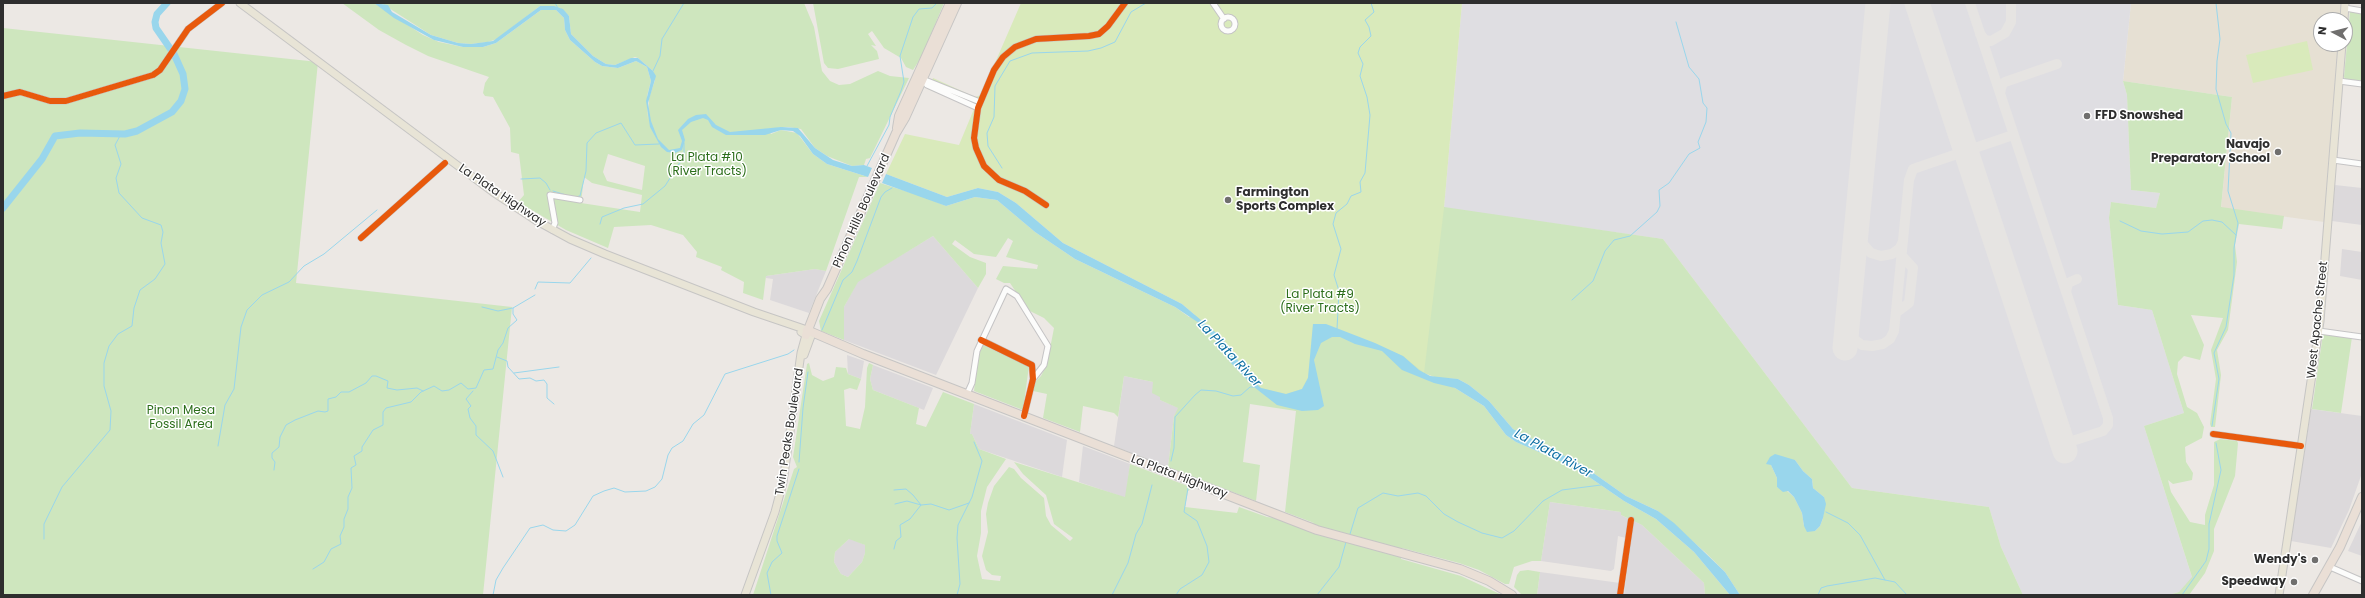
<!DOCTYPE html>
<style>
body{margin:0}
#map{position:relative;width:2365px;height:598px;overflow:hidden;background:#ece8e4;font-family:Poppins,sans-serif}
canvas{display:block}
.frame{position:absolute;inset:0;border:4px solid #2e2e2e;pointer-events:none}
.north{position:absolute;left:2313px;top:12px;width:40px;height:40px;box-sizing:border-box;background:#fff;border:1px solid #ababab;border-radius:50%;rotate:277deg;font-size:11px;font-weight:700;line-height:16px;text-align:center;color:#2e2e2e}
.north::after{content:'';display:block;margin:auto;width:14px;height:18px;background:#706f6e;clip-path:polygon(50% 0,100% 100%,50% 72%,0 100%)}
</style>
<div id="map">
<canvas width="2365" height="598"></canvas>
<div class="frame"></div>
<div class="north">N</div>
</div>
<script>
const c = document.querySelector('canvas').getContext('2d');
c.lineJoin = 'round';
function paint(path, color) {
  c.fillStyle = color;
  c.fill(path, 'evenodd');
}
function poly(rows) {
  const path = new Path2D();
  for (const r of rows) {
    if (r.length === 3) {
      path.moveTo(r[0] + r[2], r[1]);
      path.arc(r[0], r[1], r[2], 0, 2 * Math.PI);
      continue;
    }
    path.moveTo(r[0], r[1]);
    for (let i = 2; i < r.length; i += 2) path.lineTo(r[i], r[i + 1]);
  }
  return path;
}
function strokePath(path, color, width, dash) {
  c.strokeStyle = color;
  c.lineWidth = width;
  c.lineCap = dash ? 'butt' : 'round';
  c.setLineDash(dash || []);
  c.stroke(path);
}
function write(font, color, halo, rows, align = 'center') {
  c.font = font + ' Poppins,sans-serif';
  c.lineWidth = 3;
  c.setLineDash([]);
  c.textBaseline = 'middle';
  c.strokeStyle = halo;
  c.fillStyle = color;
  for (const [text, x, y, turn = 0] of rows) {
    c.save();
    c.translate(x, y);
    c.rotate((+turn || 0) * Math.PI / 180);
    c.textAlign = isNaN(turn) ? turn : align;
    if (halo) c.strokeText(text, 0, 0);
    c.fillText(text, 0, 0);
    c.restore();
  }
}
const industrial = poly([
 [2335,185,2362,188,2362,225,2332,221],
 [933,236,978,288,936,375,844,340,844,307,858,281],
 [2342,249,2362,252,2362,280,2340,276],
 [815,269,826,271,809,313,770,300,773,279,766,278,766,276],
 [847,355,864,361,861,379,848,374],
 [873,365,933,388,924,410,873,390,870,379],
 [1124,376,1153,382,1161,397,1160,400,1179,408,1174,416,1168,467,1114,446],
 [974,404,1067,440,1062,477,979,449,972,434,970,434],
 [2311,409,2362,416,2362,473,2349,510,2331,548,2291,541],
 [1083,446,1130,464,1126,498,1079,482],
 [1550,502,1621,512,1621,515,1629,519,1626,538,1618,536,1614,569,1611,571,1541,561],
 [1634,521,1642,525,1704,583,1705,595,1624,595],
 [2362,521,2362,556,2348,551],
 [850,538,865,545,865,553,862,562,848,577,841,574,834,562,835,552],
 [1540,572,1620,583,1618,595,1537,595]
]);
const education = poly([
 [2131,3,2341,3,2340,20,2321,20,2321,44,2338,44,2324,222,2221,208,2232,97,2123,81]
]);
const airport = poly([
 [1462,3,2131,3,2123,81,2127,95,2131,190,2160,193,2156,208,2111,202,2109,218,2118,305,2152,310,2184,413,2144,426,2195,587,2169,595,2023,595,2001,547,1989,507,1852,488,1663,239,1444,208]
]);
const green = poly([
 [342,3,374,3,423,35,439,42,463,47,483,47,496,43,541,10,556,10,564,18,565,30,570,40,595,62,602,66,618,68,636,61,647,67,651,81,647,96,648,120,649,98,655,80,653,71,638,58,635,57,615,65,606,64,593,56,571,34,569,16,560,8,540,6,497,39,488,42,471,44,458,43,431,35,381,3,804,3,814,27,822,71,830,81,839,85,850,84,878,71,890,76,909,78,870,158,866,159,864,165,852,166,827,156,815,148,801,129,788,127,767,129,771,134,781,130,797,133,813,154,827,164,868,177,859,177,826,271,815,269,766,276,763,300,743,293,744,282,721,270,722,267,696,257,697,252,683,235,651,225,614,227,608,248,566,230,518,202,524,195,519,154,511,152,510,128,493,97,485,96,483,93,485,83,489,77,428,56,406,45,379,30],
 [608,154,645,166,642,190,607,181,603,172],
 [584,177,592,183,642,195,640,212,581,203],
 [813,3,944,3,922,56,913,70,906,67,901,58,884,48,872,31,868,34,876,46,871,45,877,51,879,59,838,69,828,68,824,63],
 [2350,11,2362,13,2362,81,2345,79,2344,77],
 [3,28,318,62,296,283,512,307,483,595,3,595],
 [2123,81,2232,97,2221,207,2284,216,2282,229,2239,224,2235,245,2237,262,2228,330,2217,350,2221,375,2215,427,2211,427,2210,424,2216,379,2211,350,2223,318,2191,315,2204,345,2200,360,2184,356,2178,362,2177,374,2187,407,2197,413,2204,427,2202,438,2185,447,2186,462,2193,473,2192,480,2173,484,2168,480,2171,492,2190,522,2205,525,2205,515,2214,485,2214,442,2220,439,2237,441,2238,443,2235,476,2214,529,2214,551,2205,573,2189,595,2169,595,2179,592,2192,577,2144,426,2184,413,2152,310,2118,305,2109,218,2111,202,2156,208,2160,193,2131,190,2127,95],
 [880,183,924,197,946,206,975,197,997,200,1035,232,1075,259,1175,307,1189,317,1444,207,1663,239,1852,488,1989,507,2001,547,2023,595,1740,595,1725,572,1706,553,1658,511,1626,496,1582,465,1513,429,1489,401,1469,385,1458,379,1437,378,1424,373,1455,388,1484,406,1506,435,1516,442,1576,468,1624,501,1656,519,1694,552,1730,595,1705,595,1704,583,1642,525,1621,515,1621,512,1550,502,1541,561,1532,561,1514,567,1509,584,1505,584,1479,570,1459,563,1402,548,1401,559,1461,576,1502,595,753,595,794,469,797,467,793,457,807,364,809,363,812,375,823,381,834,377,836,367,846,368,848,374,861,379,857,390,850,388,844,390,846,426,860,429,865,407,867,368,869,363,873,365,870,379,873,390,919,408,916,424,926,427,943,392,974,404,970,434,972,434,979,449,1006,459,987,487,981,511,981,533,977,556,982,579,1000,581,1001,576,992,575,986,570,982,556,988,532,986,514,988,503,994,486,1009,467,1014,469,1021,478,1044,498,1046,516,1051,525,1070,541,1073,538,1054,524,1046,495,1023,474,1014,462,1125,497,1130,464,1193,488,1188,491,1185,507,1237,513,1239,507,1267,517,1314,523,1285,512,1296,411,1250,404,1243,462,1260,465,1256,501,1168,467,1174,416,1178,408,1160,400,1160,397,1152,393,1153,382,1124,376,1118,417,1114,413,1083,406,1080,432,1043,418,1047,394,1033,391,1034,383,1041,376,1047,364,1054,328,1044,318,1028,310,1010,283,1004,283,996,279,1003,266,1037,269,1038,265,1006,257,1013,241,1008,238,996,257,974,254,955,240,952,244,970,257,986,263,986,274,978,288,933,236,858,282,844,307,844,340,821,331,819,321],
 [1795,460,1803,471,1812,479,1813,488,1824,497,1823,518,1820,526,1815,531,1804,526,1802,513,1794,497,1787,491,1777,487,1777,478,1771,465],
 [849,539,865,545,865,553,862,562,848,577,841,574,834,562,835,552],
 [2325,333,2352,337,2341,413,2312,409,2323,334],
 [983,345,1029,366,1023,410,974,391,978,356],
 [1528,570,1540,572,1537,595,1522,595,1514,587,1517,575,1520,571]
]);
const pitch = poly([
 [1021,3,1462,3,1444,208,1424,373,1403,356,1335,328,1313,324,1308,377,1302,389,1286,394,1261,388,1252,380,1222,338,1182,304,1063,243,1016,203,998,192,978,188,947,197,886,174,905,134,959,145,974,109,928,89,933,78,975,97,981,95],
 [2307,41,2313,70,2253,83,2246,55]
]);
const water = poly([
 [374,3,388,5,392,12,431,35,458,43,471,44,493,41,540,6,554,6,563,9,569,16,571,34,593,56,606,64,615,65,631,58,638,58,653,71,656,76,648,103,651,121,658,139,669,150,680,148,682,141,678,130,688,119,696,115,706,114,716,125,730,132,781,127,798,128,815,148,833,160,852,166,864,165,872,168,868,177,827,164,813,154,800,136,793,131,781,130,765,135,726,135,712,127,708,120,703,118,691,122,682,130,685,140,682,150,675,153,667,152,661,147,650,127,646,101,651,81,647,67,636,61,618,68,602,66,595,62,570,40,565,30,564,18,556,10,541,10,496,43,483,47,463,47,434,40,394,18],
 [886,174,947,197,978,188,998,192,1016,203,1063,243,1182,304,1222,338,1252,380,1261,388,1286,394,1302,389,1308,378,1313,324,1326,324,1375,343,1403,356,1419,370,1430,376,1458,379,1469,385,1489,401,1513,429,1582,465,1626,496,1658,511,1674,523,1725,572,1740,595,1730,595,1694,552,1656,519,1624,501,1576,468,1516,442,1506,435,1484,406,1455,388,1434,383,1402,370,1382,351,1355,344,1340,337,1332,337,1321,343,1314,360,1324,406,1318,410,1302,411,1277,405,1254,387,1230,362,1219,343,1199,323,1175,307,1075,259,1035,232,997,200,975,197,946,206,882,183],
 [1775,454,1795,460,1803,471,1812,479,1813,488,1824,497,1826,504,1823,518,1820,526,1815,531,1807,532,1804,526,1802,513,1794,497,1788,491,1783,492,1777,487,1777,478,1771,465,1766,464,1770,457]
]);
const stream = poly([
 [555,3,558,8],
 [653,71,660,56,662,39,684,3],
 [867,166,889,125,890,117,901,91,904,82,900,56,913,17,919,9,932,8,937,3],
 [1002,168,988,146,987,133,994,117,995,86,1010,61,1032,53,1088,51,1101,48,1115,42,1131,12,1146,3],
 [521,179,540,178,546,183,550,190],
 [553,191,566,195],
 [575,197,580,196,586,171,587,143,596,133,621,123,635,145,659,144],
 [2120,221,2141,231,2162,234,2188,232,2203,221,2212,220,2222,222,2236,235],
 [600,224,602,217,624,208,643,204,665,186,684,156,684,143],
 [535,289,538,282,570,283,591,258],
 [1572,300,1593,281,1605,251,1614,240,1630,236,1657,212,1660,206,1659,190,1669,183,1689,154,1700,148,1698,142,1706,122,1707,108,1703,103,1699,79,1689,67,1676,22],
 [482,307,498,311,513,308],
 [1337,329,1339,291,1334,275,1341,249,1333,224,1336,213,1347,204,1351,196,1361,192,1360,182,1365,173,1370,115,1367,97,1360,76,1363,64,1358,53,1360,47,1371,36,1369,27,1365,20,1374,12,1371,3],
 [822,330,843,280,852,272,857,261,881,197,885,192,892,188],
 [497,357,507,361,508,367,519,379,530,378,536,381,544,380,547,384,547,398,554,404],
 [514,373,559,367],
 [473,391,466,399,471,406,468,409,470,418,476,426,476,435,493,451,503,477],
 [2212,426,2219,379,2214,353,2226,327,2234,275,2234,248,2238,223,2228,191,2231,133,2226,124,2216,89,2217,61,2220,39,2216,3],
 [218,446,225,405,234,389,241,327,247,310,262,295,289,282,304,266,324,254,377,210],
 [1171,461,1174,448,1175,417,1195,395,1201,390,1216,391,1233,396,1241,395,1250,387,1254,387],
 [799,462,803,408,808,372],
 [274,470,275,462,272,458,272,453,279,447,280,437,286,425,295,420,318,411,325,412,328,411,328,399,336,397,341,392,349,392,366,383,372,376,376,376,388,381,387,388,397,390,417,388,423,391],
 [894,490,906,489,913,495,921,505,931,504,949,510,969,503],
 [1826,512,1848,523,1860,535,1885,580],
 [1350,534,1358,508,1383,493,1398,496,1418,493,1426,496,1444,514,1458,522,1482,533,1502,538,1514,531,1543,501,1562,490,1601,485],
 [44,539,44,524,62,487,110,430,111,411,104,386,104,363,109,346,118,334,132,326,134,308,140,290,155,279,165,264,161,243,163,232,161,225,142,218,119,193,116,178,121,164,115,145,121,134],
 [894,549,896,541,901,537,900,525,910,519,921,505,907,501,895,504],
 [313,569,324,562,331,549,341,544,340,536,344,527,344,519,348,509,348,497,352,488,351,468,356,465,354,456,362,451,362,447,373,430,383,425,383,412,386,408,411,402,421,392,434,386,442,391,449,390,461,383,468,389,476,388,484,370,493,369,498,350,503,343,508,328,517,320,513,314,513,308,535,295],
 [493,595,496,580,503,568,530,528,543,525,553,530,566,531,575,525,593,496,604,491,614,488,625,492,646,491,655,487,662,479,668,455,672,448,683,441,693,424,704,415,725,374,788,354,794,350],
 [771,595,767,573,772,562,782,553,777,541,777,536,799,469],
 [957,595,960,584,957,538,958,525,972,497,982,461,974,442],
 [1112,595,1128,563,1136,534,1142,524,1152,485],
 [1176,595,1180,589,1202,575,1209,562,1207,546,1197,521,1184,512,1188,488],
 [1317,595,1339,567,1346,542],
 [1818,595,1821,588,1827,586,1875,578,1895,582,1907,595],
 [2182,595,2206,561,2209,549,2209,524,2221,470,2216,443]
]);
const river = poly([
 [3,208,42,159,55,136,80,133,125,134,137,131,172,112,181,101,185,89,183,74,174,54,156,28,155,22,157,14,167,3]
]);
const taxiway = poly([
 [1970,3,2108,418,2108,425,2103,431,2063,444],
 [1980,34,1985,40,1991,41,2005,33,2011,22,2011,3],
 [2000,93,2002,85,2005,82,2057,64],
 [1857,219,1860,241,1871,253,1881,256,1892,254,1900,248,1903,241],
 [2066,292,2068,283,2077,279],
 [1897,312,1909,303,1913,268,1902,256],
 [1848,322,1851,337,1862,345,1872,346,1883,344,1890,339,1894,331,1909,180,1913,169,2013,135]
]);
const runway = poly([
 [1917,3,2065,451],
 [1845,348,1878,3]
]);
const minor = poly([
 [1213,3,1224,19],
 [2345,8,2362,11],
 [1228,24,7],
 [920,78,980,102],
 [923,79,927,85,978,108],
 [2339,81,2362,84],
 [3,96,20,92,50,101,66,101,153,75,160,70,188,29,222,3],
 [2333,160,2362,164],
 [1046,205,1025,191,999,180,984,166,976,148,974,138,978,108,994,70,1003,57,1015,47,1036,39,1089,36,1099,34,1108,26,1125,3],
 [552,230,555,223,550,195,580,200],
 [361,238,445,163],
 [2319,331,2362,337],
 [981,340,1032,365,1033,379,1024,416],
 [967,394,972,383,977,351,1006,289,1017,296,1048,346,1044,365,1033,379],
 [2213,434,2301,446],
 [2330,567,2362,581],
 [1620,595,1631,520]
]);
const major = poly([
 [240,3,493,192,537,221,570,239,605,254,754,312,807,330],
 [2344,20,2345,3],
 [804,355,811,336],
 [745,595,775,512,783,482,801,353,806,335,801,332],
 [2279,595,2320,321,2342,44]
]);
const highway = poly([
 [897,128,899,116,950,3],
 [807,330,863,354,1317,530,1460,569,1489,581,1512,595],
 [806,335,820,299,827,289,896,133,905,118,957,3],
 [2313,595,2340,547,2362,497]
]);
const cycleway = poly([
 [3,96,20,92,50,101,66,101,153,75,160,70,188,29,222,3],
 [1046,205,1025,191,999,180,984,166,976,148,974,138,978,108,994,70,1003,57,1015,47,1036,39,1089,36,1099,34,1108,26,1125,3],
 [361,238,445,163],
 [981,340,1032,365,1033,379,1024,416],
 [2213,434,2301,446],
 [1620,595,1631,520]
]);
const markers = [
 [2087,116,4,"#706f6e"],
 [2278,152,4,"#706f6e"],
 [1228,200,4,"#706f6e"],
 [2315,560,4,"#706f6e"],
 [2294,582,4,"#706f6e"]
];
const poiNames = [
 ["FFD Snowshed",2095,116,"left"],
 ["Navajo",2270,145],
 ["Preparatory School",2270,159],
 ["Farmington",1236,193,"left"],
 ["Sports Complex",1236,207,"left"],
 ["Wendy's",2307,560],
 ["Speedway",2286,582]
];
const parkNames = [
 ["La Plata #10",707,158],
 ["(River Tracts)",707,172],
 ["La Plata #9",1320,295],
 ["(River Tracts)",1320,309],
 ["Pinon Mesa",181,411],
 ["Fossil Area",181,425]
];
const streetNames = [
 ["La Plata Highway",502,196,34],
 ["Pinon Hills Boulevard",862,211,-66],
 ["West Apache Street",2318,320,-84],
 ["Twin Peaks Boulevard",790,432,-81],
 ["La Plata Highway",1179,477,21]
];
const waterNames = [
 ["La Plata River",1229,354,47],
 ["La Plata River",1553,454,29]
];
paint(industrial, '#dcd9db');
paint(education, '#e6e0d3');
paint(airport, '#dfdee2');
paint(green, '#cee6be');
paint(pitch, '#d9eabb');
paint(water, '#99d6ec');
strokePath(stream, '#99d6ec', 1);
strokePath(river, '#99d6ec', 7);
strokePath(taxiway, '#e6e4e2', 10);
strokePath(runway, '#e6e4e2', 25);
strokePath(minor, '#c5c4c5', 7);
strokePath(major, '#c6c5c4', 9);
strokePath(highway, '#c6c5c4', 10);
strokePath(minor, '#fcfcfb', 5);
strokePath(major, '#e8e4d6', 7);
strokePath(highway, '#eadfd6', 8);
strokePath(cycleway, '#e8590c', 6);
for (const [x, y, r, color] of markers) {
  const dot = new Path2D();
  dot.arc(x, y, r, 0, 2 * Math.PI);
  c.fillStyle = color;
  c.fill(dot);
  strokePath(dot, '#fff', 1.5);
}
write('bold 12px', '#2e2e2e', '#fff', poiNames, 'right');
write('12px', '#2c6e1b', '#fff', parkNames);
write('12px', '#2e2e2e', '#fff', streetNames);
write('italic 13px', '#0d6fa3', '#fff', waterNames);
</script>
